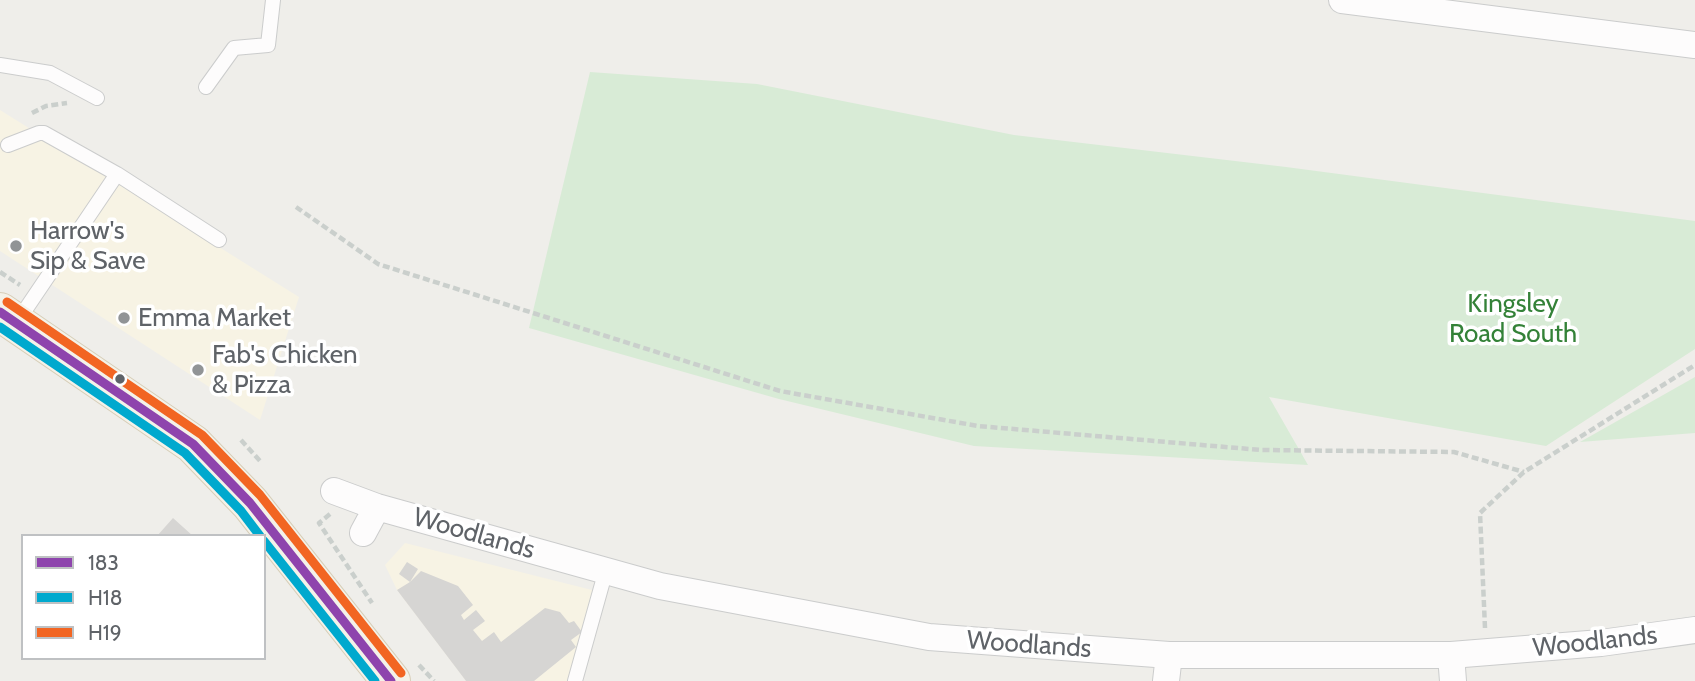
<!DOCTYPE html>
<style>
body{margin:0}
#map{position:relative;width:1695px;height:681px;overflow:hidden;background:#efeeea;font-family:Cabin,sans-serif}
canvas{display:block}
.legend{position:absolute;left:21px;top:534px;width:245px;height:126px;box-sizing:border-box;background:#fff;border:2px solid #bfc1c3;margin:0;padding:9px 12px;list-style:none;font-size:21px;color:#5f6368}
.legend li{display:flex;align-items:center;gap:14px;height:35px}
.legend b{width:35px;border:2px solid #bfc1c3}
</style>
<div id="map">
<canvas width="1695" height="681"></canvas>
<ul class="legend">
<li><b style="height:9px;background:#8e44ad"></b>183</li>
<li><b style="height:9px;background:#00a9ce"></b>H18</li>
<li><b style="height:9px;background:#f26522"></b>H19</li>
</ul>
</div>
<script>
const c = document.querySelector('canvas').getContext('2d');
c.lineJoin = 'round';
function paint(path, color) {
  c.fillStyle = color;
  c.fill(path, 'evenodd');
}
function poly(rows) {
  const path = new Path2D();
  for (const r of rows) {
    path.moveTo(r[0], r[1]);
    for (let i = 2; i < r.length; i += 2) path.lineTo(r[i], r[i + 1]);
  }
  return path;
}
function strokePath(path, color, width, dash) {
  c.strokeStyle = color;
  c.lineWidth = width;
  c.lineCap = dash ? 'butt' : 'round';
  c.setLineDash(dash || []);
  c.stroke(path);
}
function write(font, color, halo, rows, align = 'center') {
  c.font = font + ' Cabin,sans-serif';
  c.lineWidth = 7;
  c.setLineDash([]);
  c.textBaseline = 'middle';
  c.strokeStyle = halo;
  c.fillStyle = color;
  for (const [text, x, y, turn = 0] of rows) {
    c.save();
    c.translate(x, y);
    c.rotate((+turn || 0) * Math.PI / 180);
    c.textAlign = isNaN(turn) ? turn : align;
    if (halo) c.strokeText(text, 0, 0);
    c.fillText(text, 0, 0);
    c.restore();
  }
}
const commercial = poly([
 [0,110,299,297,260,420,0,251],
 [405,543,596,591,578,681,466,681,397,590,385,565]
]);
const green = poly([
 [590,72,757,84,1014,135,1286,167,1695,221,1695,349,1546,446,1269,397,1308,465,974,446,779,399,529,328],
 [1695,377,1695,433,1580,442]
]);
const building = poly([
 [173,518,193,536,157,536],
 [407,562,418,569,410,582,421,571,458,586,473,605,461,615,464,620,476,610,485,621,473,630,482,641,494,632,501,642,545,608,560,612,569,623,574,621,582,632,571,640,576,647,534,681,466,681,397,590,410,582,399,574]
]);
const path = poly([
 [32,113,46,106,67,103],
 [296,207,378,264,780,391,978,426,1261,450,1454,452,1524,472],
 [0,272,20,285],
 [241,440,261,462],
 [330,514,319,523,372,603],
 [1485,628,1480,513,1524,472,1695,365],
 [419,665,434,681]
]);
const service = poly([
 [0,65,50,73,97,98],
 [206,87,234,48,268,45,273,0],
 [8,145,39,133,44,133,117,174,17,322],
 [117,174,219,240],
 [575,681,606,570]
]);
const minor = poly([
 [1342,0,1695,45],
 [334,491,377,507,660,586,929,637,1169,655,1451,655,1601,643,1695,630],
 [363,533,377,507],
 [1451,655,1453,681],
 [1166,681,1169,655]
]);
const primary = poly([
 [0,312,193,444,250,503,391,681]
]);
const bus1 = poly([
 [0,312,193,444,250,503,391,681]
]);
const bus2 = poly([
 [0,327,185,453,241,511,260,536],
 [264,541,375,681]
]);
const bus3 = poly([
 [7,302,202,435,260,495,401,673]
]);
const markers = [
 [16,246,7,"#919496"],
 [124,318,7,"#919496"],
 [198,370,7,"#919496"],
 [120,379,6,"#5f6368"]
];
const poiNames = [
 ["Harrow's",30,231],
 ["Sip & Save",30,261],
 ["Emma Market",138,318],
 ["Fab's Chicken",212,355],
 ["& Pizza",212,385]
];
const parkNames = [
 ["Kingsley",1513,304],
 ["Road South",1513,334]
];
const streetNames = [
 ["Woodlands",474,534,16],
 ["Woodlands",1595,642,-6],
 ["Woodlands",1029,645,4]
];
paint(commercial, '#f7f3e4');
paint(green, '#d8ebd6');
paint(building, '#d6d5d3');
strokePath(service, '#cbcccc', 16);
strokePath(minor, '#cbcccc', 28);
strokePath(primary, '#d7ceb8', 40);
strokePath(path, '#cacfcc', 4.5, [7, 3.5]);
strokePath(service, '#fdfcfc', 14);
strokePath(minor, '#fdfcfc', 26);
strokePath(primary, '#f4f2e9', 38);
strokePath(bus1, '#8e44ad', 9);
strokePath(bus2, '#00a9ce', 9);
strokePath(bus3, '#f26522', 9);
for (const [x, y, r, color] of markers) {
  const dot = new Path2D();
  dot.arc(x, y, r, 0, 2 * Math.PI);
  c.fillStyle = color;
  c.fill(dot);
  strokePath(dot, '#fff', 2.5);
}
write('26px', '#5f6368', '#fff', poiNames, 'left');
write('26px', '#348238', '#fff', parkNames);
write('26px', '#5f6368', '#fff', streetNames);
</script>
